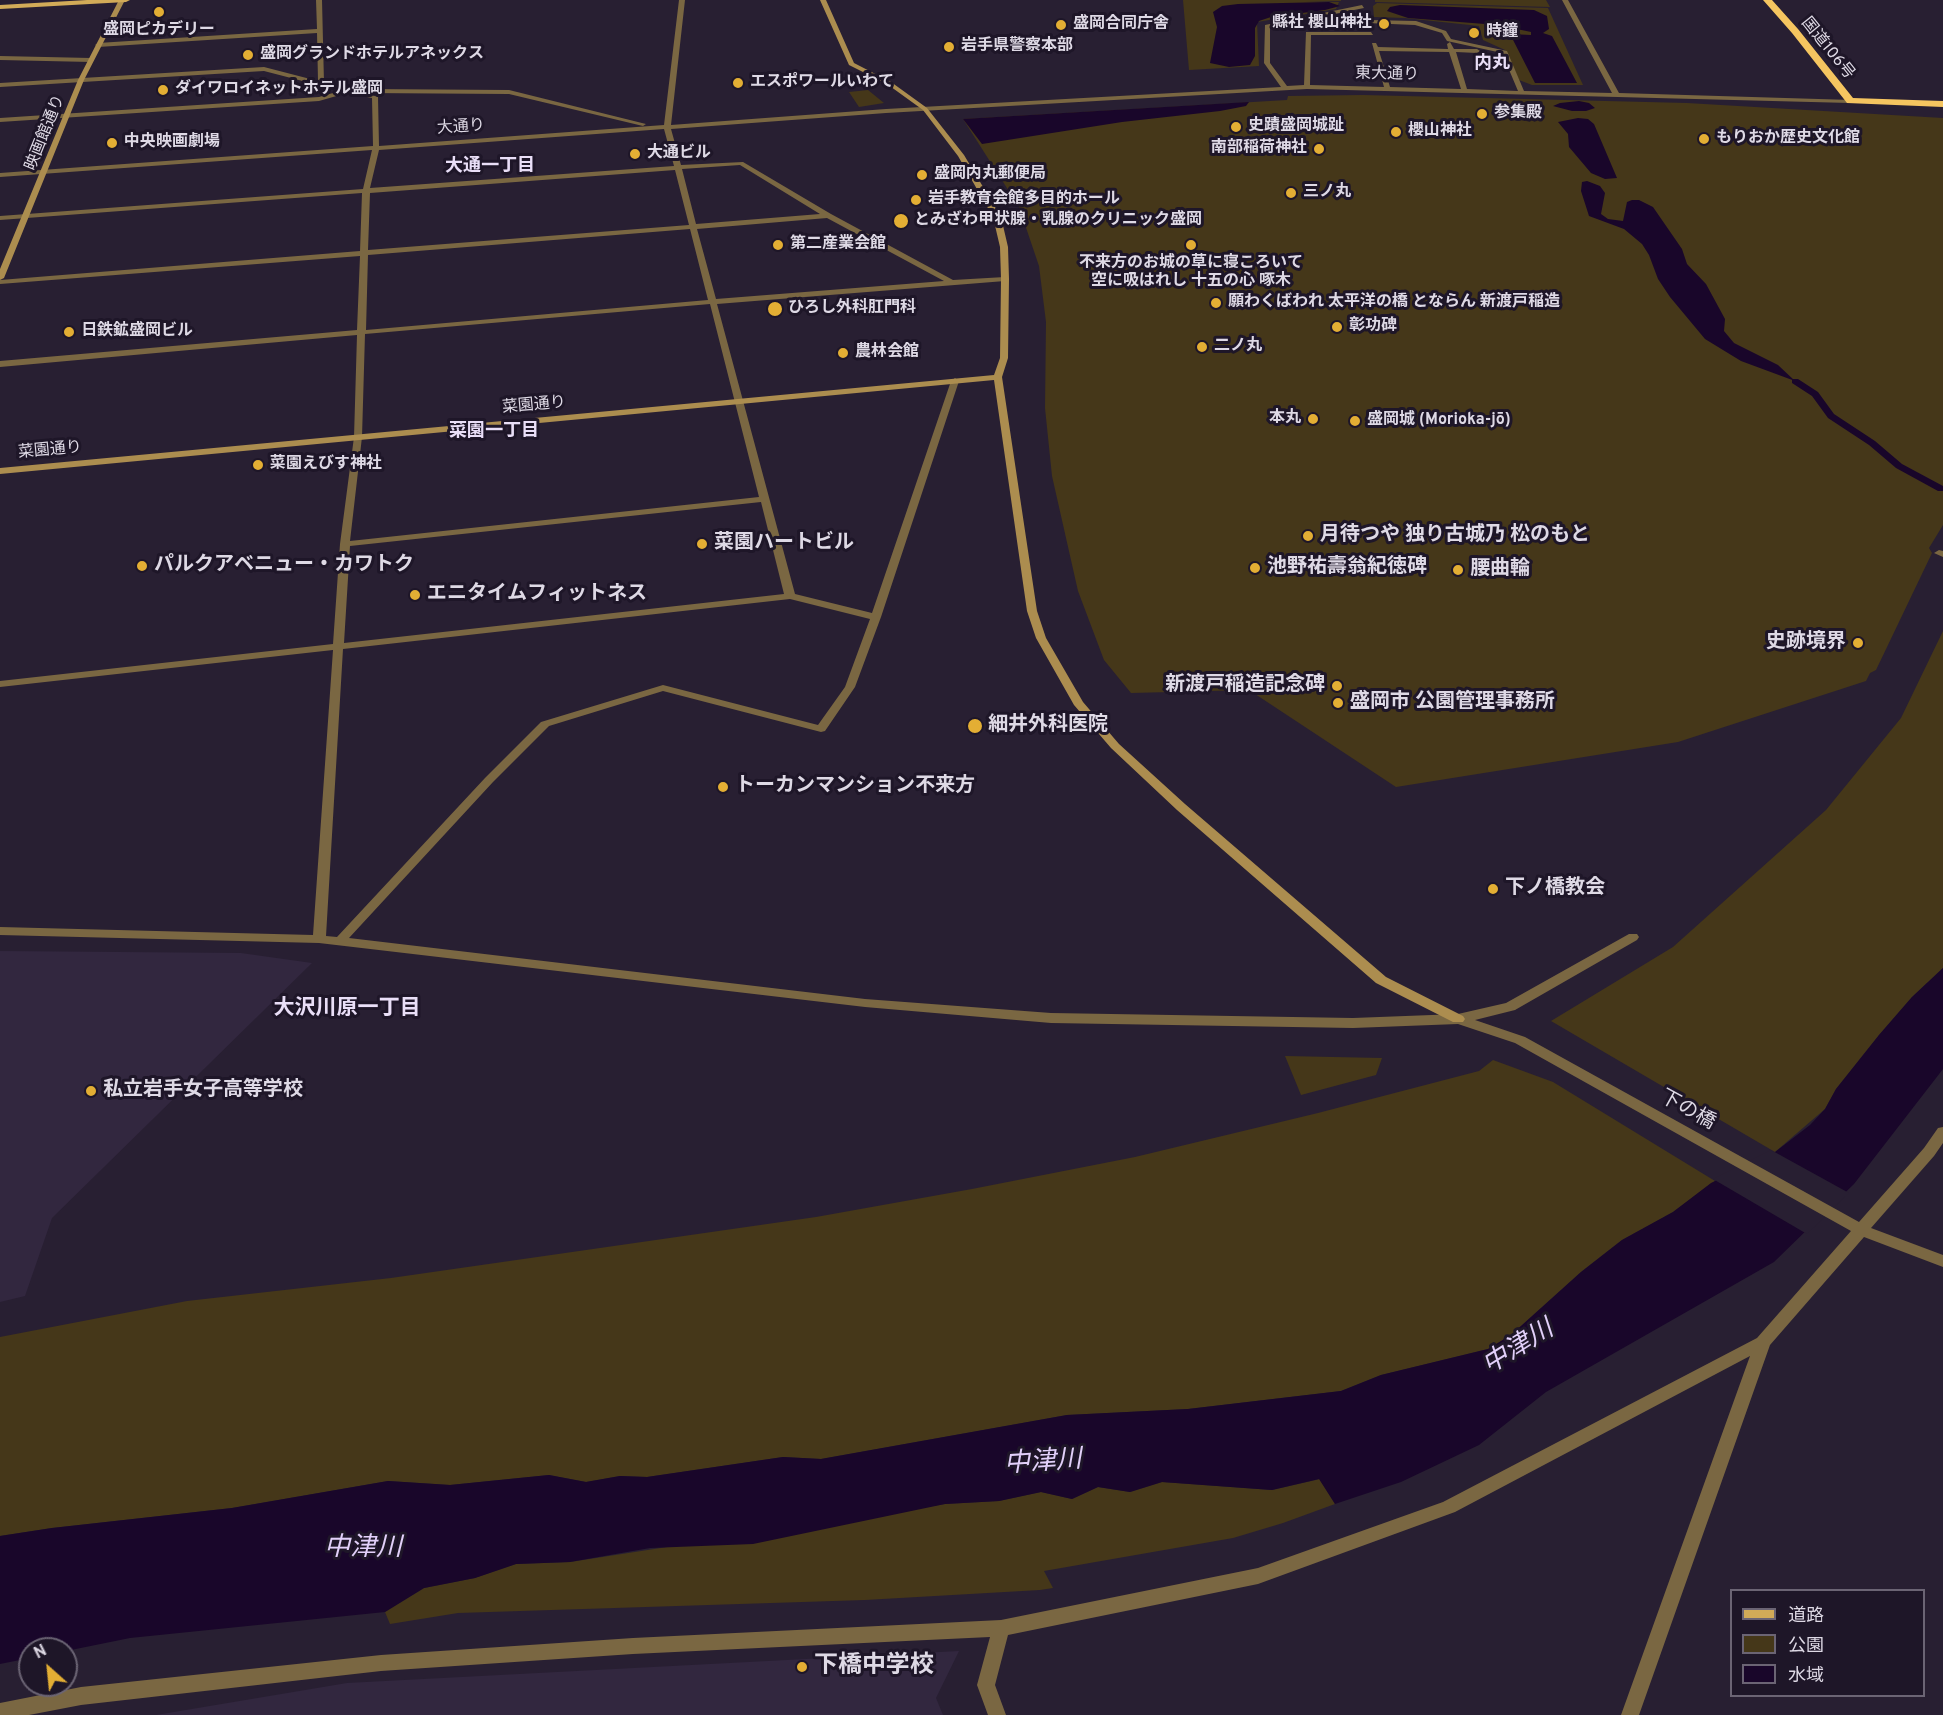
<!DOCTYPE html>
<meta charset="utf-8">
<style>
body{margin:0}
#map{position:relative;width:1943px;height:1715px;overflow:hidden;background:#281f32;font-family:Overpass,"Noto Sans JP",sans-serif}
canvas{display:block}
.legend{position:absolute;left:1730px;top:1589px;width:195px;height:108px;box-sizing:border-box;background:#1e1628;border:2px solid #6b6474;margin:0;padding:8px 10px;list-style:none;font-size:18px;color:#ded9e5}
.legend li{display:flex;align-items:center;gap:12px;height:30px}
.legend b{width:30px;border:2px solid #6b6474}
.north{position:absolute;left:18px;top:1637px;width:60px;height:60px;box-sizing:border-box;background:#1e1628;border:2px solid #6b6474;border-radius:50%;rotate:333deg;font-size:16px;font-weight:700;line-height:24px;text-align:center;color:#ded9e5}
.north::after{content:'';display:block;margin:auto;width:21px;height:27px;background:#e3ae34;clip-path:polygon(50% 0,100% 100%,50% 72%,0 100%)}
</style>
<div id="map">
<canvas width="1943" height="1715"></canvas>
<ul class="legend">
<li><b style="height:8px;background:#d2ab58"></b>道路</li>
<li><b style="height:16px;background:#453719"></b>公園</li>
<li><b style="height:16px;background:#19062a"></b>水域</li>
</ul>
<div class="north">N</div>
</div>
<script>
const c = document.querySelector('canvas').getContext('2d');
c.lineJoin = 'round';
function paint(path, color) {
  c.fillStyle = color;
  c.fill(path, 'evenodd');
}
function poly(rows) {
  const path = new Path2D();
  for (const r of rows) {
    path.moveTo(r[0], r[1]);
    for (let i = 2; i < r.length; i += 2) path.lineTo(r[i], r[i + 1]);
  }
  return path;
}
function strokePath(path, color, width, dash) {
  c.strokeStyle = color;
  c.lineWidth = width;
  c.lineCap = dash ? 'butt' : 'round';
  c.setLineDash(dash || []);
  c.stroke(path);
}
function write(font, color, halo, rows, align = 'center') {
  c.font = font + ' Overpass,"Noto Sans JP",sans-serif';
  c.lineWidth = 6;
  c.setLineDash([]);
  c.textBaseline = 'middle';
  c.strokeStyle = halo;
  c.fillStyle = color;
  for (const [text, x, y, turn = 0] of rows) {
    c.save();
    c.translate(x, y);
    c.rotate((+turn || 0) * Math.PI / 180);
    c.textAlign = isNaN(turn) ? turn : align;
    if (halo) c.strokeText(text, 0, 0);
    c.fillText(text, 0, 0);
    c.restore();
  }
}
const built = poly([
 [0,951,241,953,312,963,52,1218,25,1296,0,1302],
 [959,1651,936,1698,943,1715,156,1715,347,1683]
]);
const green = poly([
 [1183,0,1341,0,1341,1,1306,1,1339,2,1336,9,1257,22,1259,66,1189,70],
 [1375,0,1546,0,1550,7,1375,2],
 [1377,3,1548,8,1583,85,1532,85,1519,80,1505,50,1483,40,1479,26,1405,18,1374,17,1373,6],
 [868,90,884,103,859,107,849,92],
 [1363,95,1687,103,1943,118,1943,525,1929,548,1932,553,1876,670,1870,673,1866,681,1678,742,1396,787,1249,690,1131,693,1104,660,1078,591,1052,476,1045,408,1046,322,1039,266,1019,207,963,119,1287,100,1288,96],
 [1943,631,1943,968,1912,997,1879,1035,1836,1089,1825,1109,1775,1152,1551,1021,1673,947,1826,810,1901,718],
 [1285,1056,1382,1058,1376,1075,1301,1095],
 [1493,1060,1553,1082,1715,1181,1673,1212,1622,1240,1581,1272,1511,1335,1488,1349,1381,1375,1341,1391,1188,1409,1067,1415,821,1459,783,1457,647,1477,620,1476,586,1482,549,1475,450,1485,388,1481,232,1508,52,1528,0,1536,0,1337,187,1301,391,1278,816,1217,972,1189,1135,1157,1318,1113,1479,1071],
 [1320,1479,1335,1504,1283,1523,1233,1538,1044,1571,1053,1588,1040,1590,865,1600,458,1613,390,1624,385,1612,424,1588,475,1578,516,1564,570,1562,945,1504,999,1501,1041,1492,1072,1499,1098,1487,1130,1492,1162,1482,1272,1490]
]);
const water = poly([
 [1329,2,1340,6,1325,10,1271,17,1259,21,1255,28,1255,56,1250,65,1229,67,1210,63,1217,27,1213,12,1222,6,1238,4],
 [1400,5,1534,10,1547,16,1549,29,1543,33,1552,36,1577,83,1535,83,1510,34,1531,35,1531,32,1498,25,1408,18,1387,11,1390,7],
 [1579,101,1589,103,1595,108,1586,111,1572,111,1553,106,1560,103],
 [1249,102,1246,106,1220,111,1122,122,982,144,963,119],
 [1578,118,1588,119,1594,124,1617,178,1605,179,1591,173,1569,147,1568,134,1558,122],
 [1587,181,1600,186,1605,193,1601,214,1608,219,1623,221,1627,202,1632,200,1639,200,1653,207,1682,249,1687,264,1706,284,1725,319,1724,331,1734,343,1778,365,1795,381,1741,361,1705,339,1670,297,1658,279,1649,255,1642,244,1624,229,1589,216,1581,191,1582,182],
 [1943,968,1943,1069,1854,1184,1774,1262,1546,1392,1479,1445,1401,1482,1335,1504,1319,1479,1272,1490,1162,1482,1130,1492,1098,1487,1072,1499,1041,1492,999,1501,945,1504,753,1544,650,1548,570,1562,516,1564,475,1578,424,1588,385,1612,130,1638,66,1651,66,1649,30,1649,30,1658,0,1664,0,1536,52,1528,232,1508,388,1481,450,1485,549,1475,586,1482,620,1476,647,1477,783,1457,821,1459,1067,1415,1188,1409,1341,1391,1381,1375,1488,1349,1511,1335,1581,1272,1622,1240,1673,1212,1711,1183,1775,1152,1810,1125,1825,1109,1836,1089,1879,1035,1912,997]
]);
const pier = poly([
 [1771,1150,1849,1193,1807,1234,1713,1179]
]);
const stream = poly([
 [1792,379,1798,379,1818,392,1834,414,1875,441,1902,464,1943,486,1943,491,1938,491,1896,468,1869,445,1828,418,1812,396,1792,383,1792,379]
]);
const street = poly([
 [316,0,322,0,324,83,362,92,364,89,509,90,646,124,643,126,509,94,365,93,378,97,379,146,664,125,679,0,685,0,671,125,886,109,1281,87,1264,63,1265,25,1362,5,1364,8,1270,27,1270,63,1287,86,1304,85,1306,32,1371,32,1373,35,1311,35,1310,85,1384,87,1372,43,1376,43,1378,47,1448,49,1447,44,1450,42,1454,49,1477,49,1480,51,1477,53,1456,52,1467,89,1518,91,1502,53,1447,41,1442,33,1415,25,1367,23,1369,20,1416,21,1446,31,1451,39,1507,51,1524,91,1612,93,1562,0,1568,0,1619,93,1852,100,1853,101,1850,103,1307,89,886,113,671,129,681,165,743,162,831,214,953,280,1005,277,1009,279,1005,281,717,304,795,594,872,613,951,381,955,378,959,381,881,617,855,687,825,731,821,732,663,691,549,726,493,782,349,938,865,999,1051,1013,1353,1018,1458,1014,1506,1003,1629,934,1637,934,1639,937,1637,940,1515,1010,1475,1020,1525,1037,1859,1222,1924,1148,1938,1128,1943,1127,1943,1143,1934,1156,1871,1228,1943,1255,1943,1267,1864,1237,1770,1345,1639,1715,1621,1715,1750,1356,1455,1512,1258,1584,1008,1635,995,1685,1006,1715,988,1715,977,1685,990,1637,633,1654,381,1671,81,1705,29,1715,0,1715,0,1703,81,1687,381,1655,633,1638,1001,1620,1258,1568,1443,1502,1757,1338,1851,1231,1515,1043,1458,1024,1353,1028,1051,1023,865,1007,319,943,0,935,0,927,313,935,333,650,0,687,0,681,333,644,340,544,354,437,357,335,0,367,0,361,357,330,360,256,0,284,0,280,360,251,362,193,0,220,0,216,363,189,372,150,0,177,0,173,373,146,372,98,347,93,319,101,0,122,0,118,319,97,340,91,324,87,319,87,318,85,264,71,0,87,0,83,264,67,318,81,317,33,98,47,95,45,98,43,317,29,316,0],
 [1379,51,1449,52,1461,89,1390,87,1379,51],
 [664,129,674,166,370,188,379,150,664,129],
 [740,165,820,214,696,224,682,169,740,165],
 [675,170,689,225,368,250,370,193,675,170],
 [827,218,944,281,716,299,697,229,827,218],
 [690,229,708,300,366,330,368,255,690,229],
 [710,304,759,497,350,541,362,437,365,334,710,304],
 [761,502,784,594,344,643,350,546,761,502],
 [790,599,870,619,845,687,818,725,663,685,541,722,485,778,337,937,326,936,343,649,790,599],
 [1337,15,1367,16,1370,18,1367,20,1335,18,1337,15],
 [0,56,91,58,94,60,91,62,0,60,0,56],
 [1939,550,1943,551,1943,557,1934,553,1939,550]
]);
const secondary = poly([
 [119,0,125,0,84,80,4,278,0,280,0,269,78,80,119,0],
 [820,0,826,0,854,63,891,82,927,108,964,155,1001,217,1008,247,1009,279,1008,358,1002,377,1037,611,1046,638,1083,702,1119,744,1185,804,1386,977,1463,1016,1465,1019,1463,1022,1453,1022,1376,983,1177,810,1111,748,1074,705,1036,638,1027,611,994,380,0,474,0,468,994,375,1000,358,1001,279,1000,247,993,217,958,156,923,110,887,84,849,65,820,0]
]);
const primary = poly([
 [87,0,130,0,126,2,0,9,0,5,87,0]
]);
const highway = poly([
 [1763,0,1772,0,1798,29,1853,98,1943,101,1943,107,1847,103,1792,33,1763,0]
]);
const markers = [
 [159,12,6,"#e3ae34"],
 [1384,24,6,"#e3ae34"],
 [1061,25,6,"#e3ae34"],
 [1474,33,6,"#e3ae34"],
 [949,47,6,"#e3ae34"],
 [248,55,6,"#e3ae34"],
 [738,83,6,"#e3ae34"],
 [163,90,6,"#e3ae34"],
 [1482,114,6,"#e3ae34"],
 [1236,127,6,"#e3ae34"],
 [1396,132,6,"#e3ae34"],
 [1704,139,6,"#e3ae34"],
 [112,143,6,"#e3ae34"],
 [1319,149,6,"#e3ae34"],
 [635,154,6,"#e3ae34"],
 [922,175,6,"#e3ae34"],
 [1291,193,6,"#e3ae34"],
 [916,200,6,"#e3ae34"],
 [901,221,8,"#e3ae34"],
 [778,245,6,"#e3ae34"],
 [1191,245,6,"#e3ae34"],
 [1216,303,6,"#e3ae34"],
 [775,309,8,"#e3ae34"],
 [1337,327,6,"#e3ae34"],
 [69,332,6,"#e3ae34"],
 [1202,347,6,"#e3ae34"],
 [843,353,6,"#e3ae34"],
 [1313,419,6,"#e3ae34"],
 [1355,421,6,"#e3ae34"],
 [258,465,6,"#e3ae34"],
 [1308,536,6,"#e3ae34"],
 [702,544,6,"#e3ae34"],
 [142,566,6,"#e3ae34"],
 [1255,568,6,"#e3ae34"],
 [1458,570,6,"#e3ae34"],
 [415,595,6,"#e3ae34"],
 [1858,643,6,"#e3ae34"],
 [1337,686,6,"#e3ae34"],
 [1338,703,6,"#e3ae34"],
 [975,726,8,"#e3ae34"],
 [723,787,6,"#e3ae34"],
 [1493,889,6,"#e3ae34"],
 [91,1091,6,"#e3ae34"],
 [802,1667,6,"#e3ae34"]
];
const farPoinames = [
 ["縣社 櫻山神社",1372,24,"right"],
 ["盛岡合同庁舎",1073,25],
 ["盛岡ピカデリー",159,31,"center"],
 ["時鐘",1486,33],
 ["岩手県警察本部",961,47],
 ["盛岡グランドホテルアネックス",260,55],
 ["エスポワールいわて",750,83],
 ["ダイワロイネットホテル盛岡",175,90],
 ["参集殿",1494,114],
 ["史蹟盛岡城趾",1248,127],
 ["櫻山神社",1408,132],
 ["もりおか歴史文化館",1716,139],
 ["中央映画劇場",124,143],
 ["南部稲荷神社",1307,149,"right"],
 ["大通ビル",647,154],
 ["盛岡内丸郵便局",934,175],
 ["三ノ丸",1303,193],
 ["岩手教育会館多目的ホール",928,200],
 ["とみざわ甲状腺・乳腺のクリニック盛岡",914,221],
 ["第二産業会館",790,245],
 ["不来方のお城の草に寝ころいて",1191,264,"center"],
 ["空に吸はれし 十五の心 啄木",1191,282,"center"],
 ["願わくばわれ 太平洋の橋 とならん 新渡戸稲造",1228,303],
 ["ひろし外科肛門科",788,309],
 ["彰功碑",1349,327],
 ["日鉄鉱盛岡ビル",81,332],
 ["二ノ丸",1214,347],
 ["農林会館",855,353],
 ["本丸",1301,419,"right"],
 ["盛岡城 (Morioka-jō)",1367,421],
 ["菜園えびす神社",270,465]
];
const farStreetnames = [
 ["国道106号",1827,49,51],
 ["東大通り",1387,75,1],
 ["大通り",461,128,-4],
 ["映画館通り",46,133,-68],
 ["菜園通り",534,406,-5],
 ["菜園通り",50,451,-5]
];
const farNeighbourhoodnames = [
 ["内丸",1492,64],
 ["大通一丁目",490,167],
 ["菜園一丁目",494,432]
];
const poiNames = [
 ["月待つや 独り古城乃 松のもと",1320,536],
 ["菜園ハートビル",714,544],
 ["パルクアベニュー・カワトク",154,566],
 ["池野祐壽翁紀徳碑",1267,568],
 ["腰曲輪",1470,570],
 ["エニタイムフィットネス",427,595],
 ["史跡境界",1846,643,"right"],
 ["新渡戸稲造記念碑",1325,686,"right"],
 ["盛岡市 公園管理事務所",1350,703],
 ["細井外科医院",988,726],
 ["トーカンマンション不来方",735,787],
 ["下ノ橋教会",1505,889],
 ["私立岩手女子高等学校",103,1091]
];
const streetNames = [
 ["下の橋",1687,1111,29]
];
const neighbourhoodNames = [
 ["大沢川原一丁目",347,1010]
];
const nearPoinames = [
 ["下橋中学校",814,1667]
];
const nearWaternames = [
 ["中津川",1519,1349,-32],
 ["中津川",1043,1464,-4],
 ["中津川",363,1550]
];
paint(built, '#32273f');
paint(green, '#453719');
paint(water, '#19062a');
paint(pier, '#281f32');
paint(stream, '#19062a');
paint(street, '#7a6742');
paint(secondary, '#ac8d4f');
paint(primary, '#d2ab58');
paint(highway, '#f5c560');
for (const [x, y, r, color] of markers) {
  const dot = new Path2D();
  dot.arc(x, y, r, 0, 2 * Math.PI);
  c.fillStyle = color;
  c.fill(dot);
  strokePath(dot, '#1e1628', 2);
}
write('bold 16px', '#ded9e5', '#1e1628', farPoinames, 'left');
write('16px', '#ded9e5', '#1e1628', farStreetnames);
write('bold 18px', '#e9def7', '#1e1628', farNeighbourhoodnames);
write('bold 20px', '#ded9e5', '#1e1628', poiNames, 'left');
write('20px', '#ded9e5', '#1e1628', streetNames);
write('bold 21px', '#e9def7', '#1e1628', neighbourhoodNames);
write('bold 24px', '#ded9e5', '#1e1628', nearPoinames, 'left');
write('italic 26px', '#e2d0fa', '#1e1628', nearWaternames);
</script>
